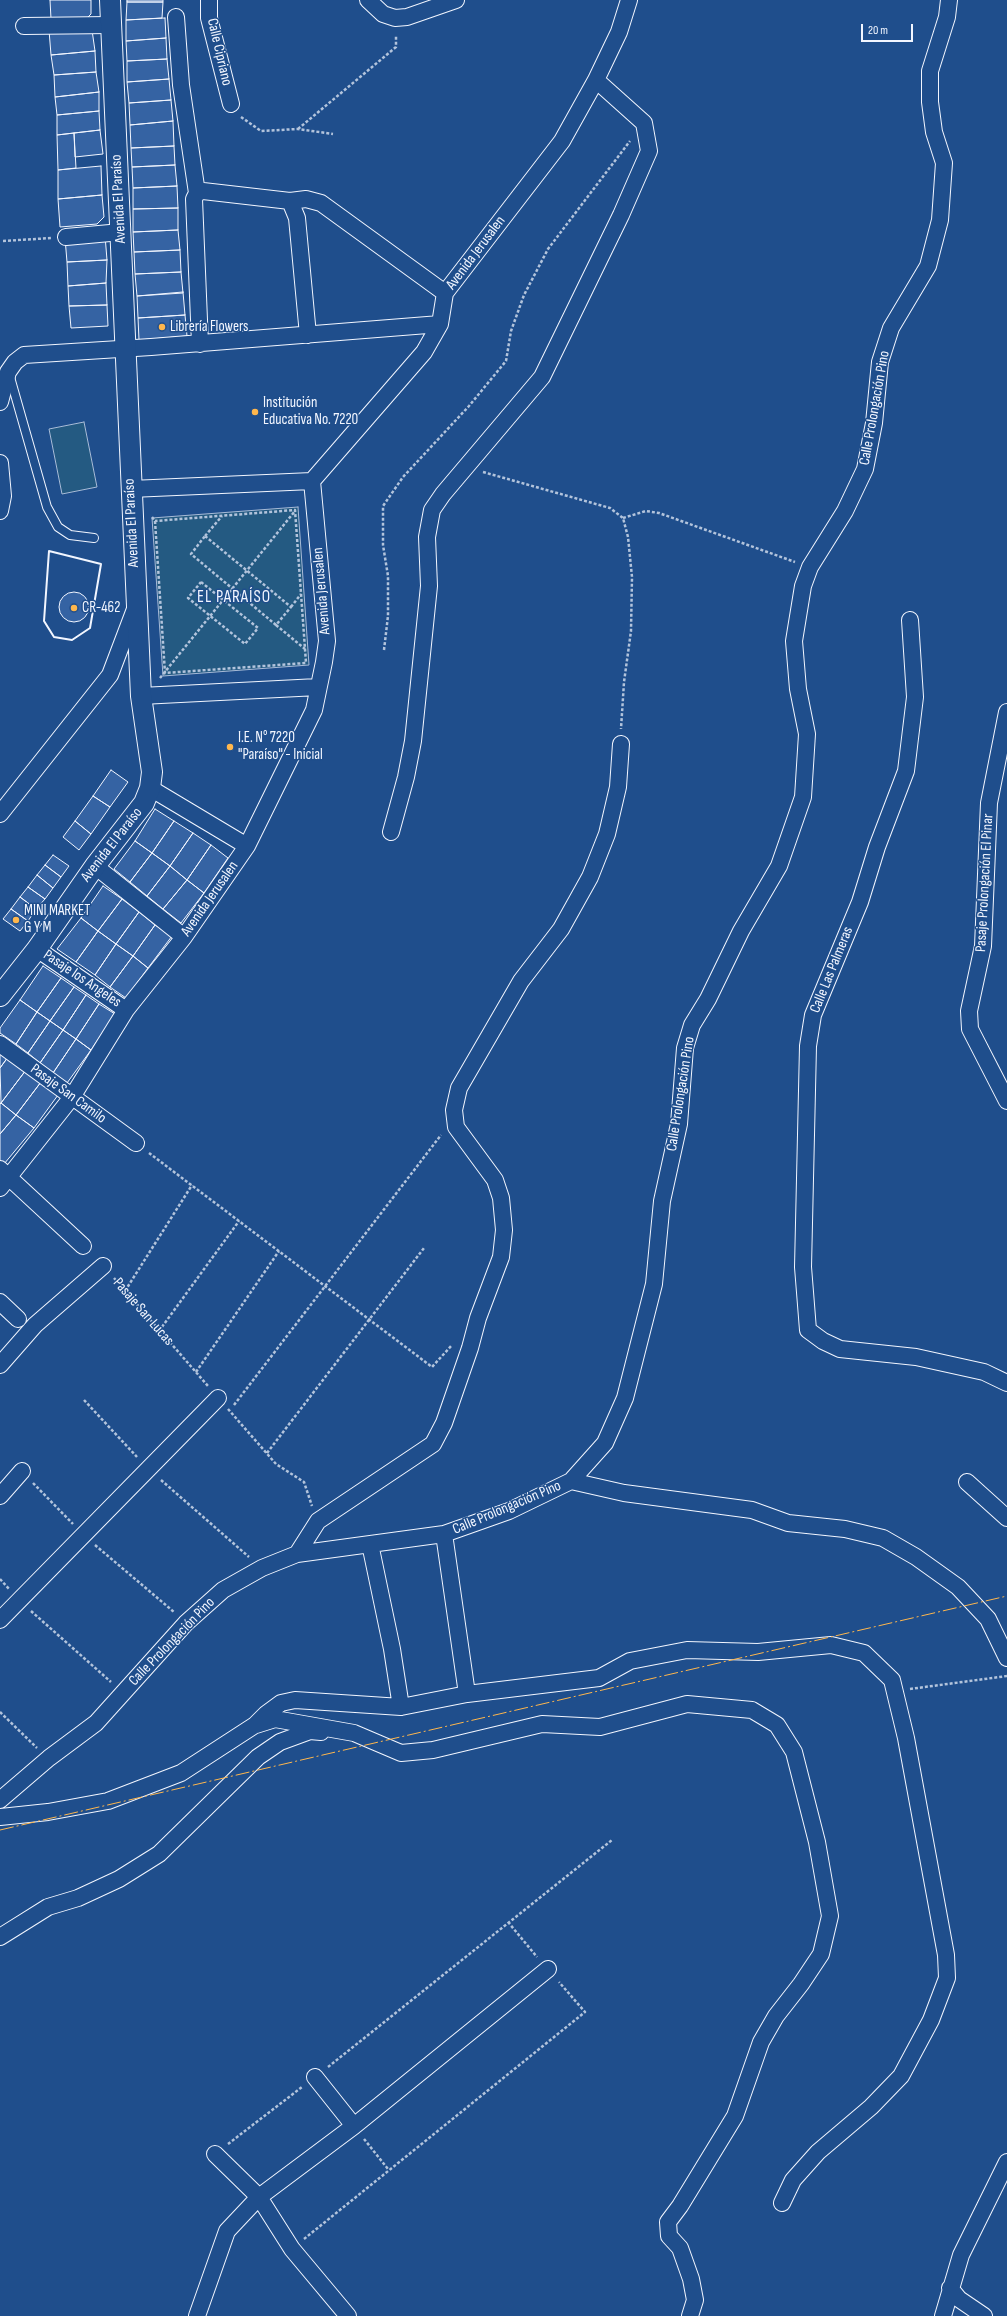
<!DOCTYPE html>
<meta charset="utf-8">
<style>
body{margin:0}
#map{position:relative;width:1007px;height:2316px;overflow:hidden;background:#1f4e8c;font-family:"Sofia Sans Condensed",sans-serif}
canvas{display:block}
.scale{position:absolute;left:861px;top:24px;width:52px;height:18px;box-sizing:border-box;border:2px solid #f2f6ff;border-top:0;padding-left:5px;font-size:12px;line-height:14px;white-space:nowrap;color:#f2f6ff;-webkit-text-stroke:3px #1f4e8c;paint-order:stroke}
</style>
<div id="map">
<canvas width="1007" height="2316"></canvas>
<div class="scale">20 m</div>
</div>
<script>
const c = document.querySelector('canvas').getContext('2d');
c.lineJoin = 'round';
function paint(path, color) {
  c.fillStyle = color;
  c.fill(path, 'evenodd');
}
function poly(rows) {
  const path = new Path2D();
  for (const r of rows) {
    if (r.length === 3) {
      path.moveTo(r[0] + r[2], r[1]);
      path.arc(r[0], r[1], r[2], 0, 2 * Math.PI);
      continue;
    }
    path.moveTo(r[0], r[1]);
    for (let i = 2; i < r.length; i += 2) path.lineTo(r[i], r[i + 1]);
  }
  return path;
}
function strokePath(path, color, width, dash) {
  c.strokeStyle = color;
  c.lineWidth = width;
  c.lineCap = dash ? 'butt' : 'round';
  c.setLineDash(dash || []);
  c.stroke(path);
}
function write(font, color, halo, rows, align = 'center') {
  c.font = font + ' "Sofia Sans Condensed",sans-serif';
  c.lineWidth = 3;
  c.setLineDash([]);
  c.textBaseline = 'middle';
  c.strokeStyle = halo;
  c.fillStyle = color;
  for (const [text, x, y, turn = 0] of rows) {
    c.save();
    c.translate(x, y);
    c.rotate((+turn || 0) * Math.PI / 180);
    c.textAlign = isNaN(turn) ? turn : align;
    if (halo) c.strokeText(text, 0, 0);
    c.fillText(text, 0, 0);
    c.restore();
  }
}
const green = poly([
 [84,422,97,487,62,494,49,429,84,422],
 [298,507,309,665,163,676,152,518,298,507]
]);
const building = poly([
 [50,0,91,0,91,14,87,18,51,19,50,0],
 [127,0,163,0,163,2,127,2,127,0],
 [127,2,163,2,162,18,126,20,127,2],
 [165,18,166,38,126,41,126,20,165,18],
 [49,30,92,30,95,51,51,55,49,30],
 [166,38,167,59,127,61,126,41,166,38],
 [95,51,96,72,54,75,51,55,95,51],
 [167,59,169,79,127,82,127,61,167,59],
 [96,72,99,92,55,97,54,75,96,72],
 [169,79,171,100,129,103,127,82,169,79],
 [99,92,99,111,57,115,55,97,99,92],
 [171,100,173,121,130,125,129,103,171,100],
 [99,111,100,130,57,135,57,115,99,111],
 [173,121,174,146,131,148,130,125,173,121],
 [100,130,103,154,75,157,74,133,100,130],
 [74,133,76,168,58,170,57,135,74,133],
 [174,146,175,165,132,167,131,148,174,146],
 [175,165,177,186,133,188,132,167,175,165],
 [101,166,102,195,58,199,58,170,101,166],
 [177,186,178,208,133,209,133,188,177,186],
 [102,195,104,217,97,224,60,227,58,199,102,195],
 [178,208,178,230,133,232,133,209,178,208],
 [178,230,180,250,134,252,133,232,178,230],
 [105,235,107,260,67,262,65,238,105,235],
 [180,250,181,272,135,274,134,252,180,250],
 [107,260,106,283,68,286,67,262,107,260],
 [181,272,183,293,137,296,135,274,181,272],
 [106,283,107,305,69,306,68,286,106,283],
 [183,292,185,315,138,318,137,296,183,292],
 [107,305,108,326,71,328,69,306,107,305],
 [185,315,187,336,139,340,138,318,185,315],
 [74,607,15],
 [111,770,128,782,110,807,93,796,111,770],
 [93,796,110,807,91,834,75,821,93,796],
 [155,809,174,821,152,853,135,841,155,809],
 [75,821,91,834,79,850,63,837,75,821],
 [174,821,193,833,170,866,152,853,174,821],
 [193,833,211,845,187,880,170,866,193,833],
 [135,841,152,853,130,882,114,869,135,841],
 [211,845,228,858,204,893,187,880,211,845],
 [152,853,170,866,147,896,130,882,152,853],
 [53,855,69,866,61,877,45,865,53,855],
 [45,865,61,877,53,888,37,875,45,865],
 [170,866,187,880,163,909,147,896,170,866],
 [37,875,53,888,45,899,28,887,37,875],
 [187,880,204,893,181,923,163,909,187,880],
 [103,886,122,899,98,931,81,918,103,886],
 [28,887,45,899,36,909,20,897,28,887],
 [20,897,36,909,28,921,11,909,20,897],
 [122,899,139,912,116,944,98,931,122,899],
 [11,909,28,921,20,931,3,919,11,909],
 [139,912,155,925,133,956,116,944,139,912],
 [81,918,98,931,76,962,57,949,81,918],
 [155,925,172,936,148,968,133,956,155,925],
 [98,931,116,944,95,975,76,962,98,931],
 [116,944,133,956,110,987,95,975,116,944],
 [133,956,148,968,126,998,110,987,133,956],
 [43,966,61,978,37,1012,20,1000,43,966],
 [61,978,74,987,50,1021,37,1012,61,978],
 [74,987,86,995,63,1030,50,1021,74,987],
 [86,995,99,1004,76,1039,63,1030,86,995],
 [20,1000,37,1012,16,1044,0,1033,0,1028,20,1000],
 [99,1004,115,1014,91,1050,76,1039,99,1004],
 [37,1012,50,1021,28,1053,16,1044,37,1012],
 [50,1021,63,1030,40,1063,28,1053,50,1021],
 [63,1030,76,1039,53,1073,40,1063,63,1030],
 [76,1039,91,1050,67,1083,53,1073,76,1039],
 [0,1051,8,1057,0,1068,0,1051],
 [8,1057,26,1070,1,1103,0,1068,8,1057],
 [26,1070,41,1082,16,1115,1,1103,26,1070],
 [41,1082,58,1095,34,1128,16,1115,41,1082],
 [1,1103,16,1115,0,1134,0,1104,1,1103],
 [16,1115,34,1128,4,1164,0,1160,0,1134,16,1115]
]);
const path = poly([
 [241,117,261,131,298,129,333,134],
 [298,129,396,47,396,35],
 [3,241,51,238],
 [483,472,610,508,623,518,628,537,632,577,631,631,624,682,621,729],
 [152,517,155,521,165,673,306,663,295,510,155,521],
 [623,518,646,511,659,513,795,562],
 [205,536,291,607,276,625,191,554,205,536],
 [205,536,222,516],
 [201,582,258,628,245,644,188,598,201,582],
 [291,607,301,594],
 [276,625,305,649],
 [384,650,388,616,388,576,383,545,383,506,403,477,469,406,506,361,511,331,524,295,548,249,630,141],
 [160,678,295,511],
 [149,1153,432,1367,452,1345],
 [114,1278,208,1386],
 [125,1291,192,1185],
 [159,1331,239,1221],
 [196,1372,279,1251],
 [84,1400,137,1457],
 [234,1405,441,1135],
 [228,1409,276,1464,304,1482,312,1506],
 [267,1453,424,1248],
 [161,1480,249,1557],
 [33,1483,73,1524],
 [95,1545,174,1612],
 [0,1579,9,1589],
 [31,1611,111,1682],
 [910,1689,1007,1676],
 [0,1712,37,1748],
 [508,1922,537,1957],
 [328,2067,612,1840],
 [364,2139,388,2169],
 [228,2144,302,2087],
 [304,2239,585,2012,559,1982]
]);
const service = poly([
 [10,377,47,507,58,527,70,535,94,538]
]);
const minor = poly([
 [209,0,209,18,231,104],
 [368,0,383,14,395,18,407,17,456,0],
 [176,17,181,85,197,193,194,199,200,344],
 [24,26,110,25],
 [197,193,203,191,290,201,306,199,321,203,445,293],
 [290,201,297,218,308,335],
 [66,237,121,232],
 [0,402,8,372,15,362,24,355,151,347,440,324],
 [0,463,3,496,0,511],
 [131,489,312,481],
 [910,620,915,697,906,771,877,847,860,902,813,1015,808,1046,803,1267,808,1330,823,1341,840,1349,916,1357,984,1372,1007,1383],
 [141,696,318,687],
 [1007,712,989,803,983,946,969,1011,970,1029,1007,1101],
 [150,788,247,846],
 [0,814,110,675,135,609],
 [391,832,406,777,413,741,429,586,427,537,432,510,443,494,542,377,621,215,649,151,644,123,596,80],
 [95,866,184,937],
 [37,949,126,1010],
 [0,1044,136,1143],
 [0,1169,83,1246],
 [0,1188,72,1097,126,1010,184,937,247,846,314,710,324,662,327,641,312,481,424,352,440,324,445,293,562,141,596,80,619,32,629,0],
 [0,1302,18,1319],
 [0,1365,35,1325,103,1266],
 [571,1481,624,1493,752,1510,788,1523,845,1529,883,1538,916,1557,958,1587,988,1619,1007,1658],
 [967,1482,1007,1518],
 [0,1496,22,1471],
 [444,1534,467,1694],
 [370,1544,392,1649,401,1707],
 [297,1554,318,1521,433,1444,444,1423,470,1348,478,1318,501,1257,504,1230,501,1198,495,1180,456,1127,454,1110,459,1088,521,981,561,929,590,877,607,834,618,787,621,744],
 [0,1620,218,1398],
 [256,1725,275,1719,354,1733,401,1753,433,1750,542,1724,600,1727,687,1704,752,1710,777,1725,794,1752,817,1842,830,1916,821,1954,801,1984,776,2016,761,2042,735,2116,680,2206,668,2222,669,2236,680,2248,691,2279,695,2300,690,2316],
 [0,1800,49,1758,96,1723,186,1623,223,1590,262,1568,297,1554,444,1534,509,1511,571,1481,605,1443,625,1398,654,1284,662,1201,679,1124,685,1048,692,1025,708,999,741,931,779,866,803,797,807,734,798,689,794,641,803,586,810,567,845,511,865,469,874,423,880,362,891,328,928,266,940,220,944,163,934,132,930,102,930,71,947,17,949,0],
 [0,1817,48,1812,108,1801,181,1773,255,1725,266,1714,281,1703,295,1700,401,1707,467,1694,599,1678,630,1661,687,1650,758,1652,831,1645,864,1653,892,1680,906,1738,946,1955,947,1978,931,2020,901,2076,871,2107,818,2152,793,2180,782,2203],
 [0,1937,48,1907,78,1898,119,1879,159,1854,258,1757,280,1742,310,1731,321,1732],
 [315,2077,354,2126],
 [215,2154,259,2197,292,2249,348,2316],
 [950,2288,959,2299,984,2316],
 [197,2316,227,2231,259,2197,354,2126,548,1969],
 [943,2316,961,2255,1007,2162]
]);
const tertiary = poly([
 [0,996,37,949,95,866,144,803,150,788,152,772,141,696,110,0]
]);
const wall = poly([
 [49,551,101,564,90,628,72,640,54,637,44,621,49,551]
]);
const power = poly([
 [0,1830,1007,1596]
]);
const markers = [
 [162,327,4,"#ffb74d"],
 [255,412,4,"#ffb74d"],
 [74,608,4,"#ffb74d"],
 [230,747,4,"#ffb74d"],
 [16,920,4,"#ffb74d"]
];
const streetNames = [
 ["Calle Cipriano",219,52,77],
 ["Avenida El Paraíso",119,199,-93],
 ["Avenida Jerusalen",476,253,-53],
 ["Calle Prolongación Pino",875,408,-80],
 ["Avenida El Paraíso",132,523,-93],
 ["Avenida Jerusalen",322,591,-95],
 ["Avenida El Paraíso",112,845,-52],
 ["Pasaje Prolongación El Pinar",985,883,-87],
 ["Avenida Jerusalen",210,899,-55],
 ["Calle Las Palmeras",832,970,-68],
 ["Pasaje los Angeles",82,979,34],
 ["Pasaje San Camilo",68,1094,36],
 ["Calle Prolongación Pino",681,1094,-81],
 ["Pasaje San Lucas",143,1312,49],
 ["Calle Prolongación Pino",507,1508,-23],
 ["Calle Prolongación Pino",172,1642,-46]
];
const poiNames = [
 ["Librería Flowers",170,327],
 ["Institución",263,403],
 ["Educativa No. 7220",263,420],
 ["CR-462",82,608],
 ["I.E. N° 7220",238,738],
 ["\"Paraíso\" - Inicial",238,755],
 ["MINI MARKET",24,911],
 ["G Y M",24,928]
];
const quarterNames = [
 ["EL PARAÍSO",234,598]
];
paint(green, '#245a82');
strokePath(green, '#a8bbd7', 1);
paint(building, '#3563a3');
strokePath(building, '#f2f6ff', 1);
strokePath(service, '#f2f6ff', 10);
strokePath(minor, '#f2f6ff', 18);
strokePath(tertiary, '#f2f6ff', 22);
strokePath(path, '#b3c4dc', 2.5, [3, 2]);
strokePath(service, '#1f4e8c', 8);
strokePath(minor, '#1f4e8c', 16);
strokePath(tertiary, '#1f4e8c', 20);
strokePath(wall, '#f2f6ff', 2);
strokePath(power, '#ffb74d', 1, [14, 3, 2, 3]);
for (const [x, y, r, color] of markers) {
  const dot = new Path2D();
  dot.arc(x, y, r, 0, 2 * Math.PI);
  c.fillStyle = color;
  c.fill(dot);
  strokePath(dot, '#1f4e8c', 1.5);
}
write('15px', '#f2f6ff', '#1f4e8c', streetNames);
write('15px', '#f2f6ff', '#1f4e8c', poiNames, 'left');
c.letterSpacing = '1px';
write('17px', '#f2f6ff', '#1f4e8c', quarterNames);
c.letterSpacing = '0px';
</script>
